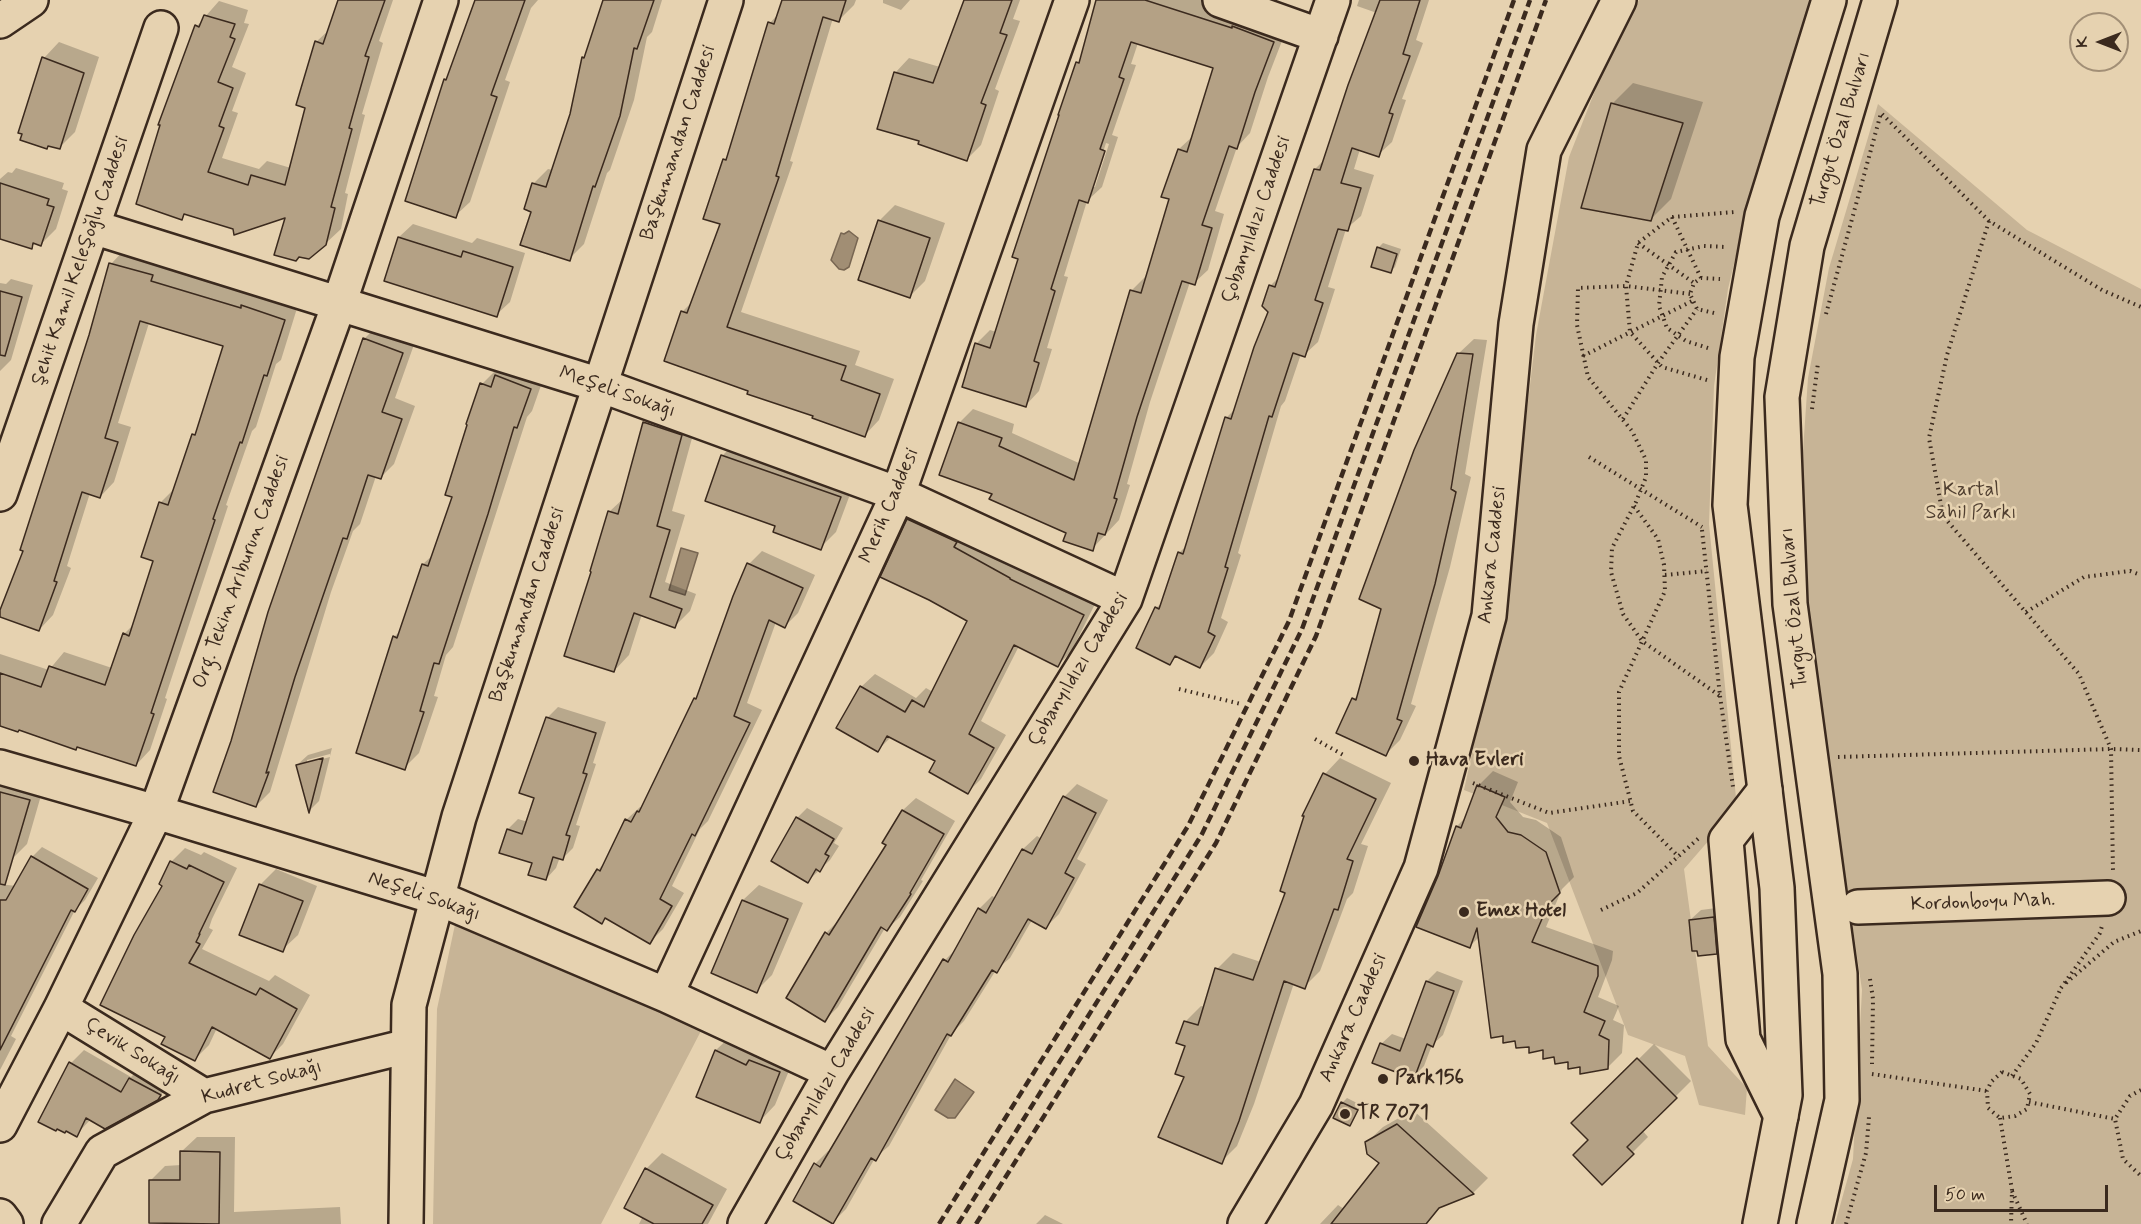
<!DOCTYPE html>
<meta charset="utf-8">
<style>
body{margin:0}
#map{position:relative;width:2141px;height:1224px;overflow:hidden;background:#e6d2b0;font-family:Mynerve,sans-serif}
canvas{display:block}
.north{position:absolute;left:2069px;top:12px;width:60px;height:60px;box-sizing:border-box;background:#e6d2b0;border:2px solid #a28f76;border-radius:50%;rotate:270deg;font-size:16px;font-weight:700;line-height:24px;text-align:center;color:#3b2a1e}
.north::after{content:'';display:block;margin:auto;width:21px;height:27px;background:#3b2a1e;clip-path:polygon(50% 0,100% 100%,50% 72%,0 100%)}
.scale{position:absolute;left:1934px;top:1185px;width:174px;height:27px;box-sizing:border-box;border:3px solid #3b2a1e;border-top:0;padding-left:8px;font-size:18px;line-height:21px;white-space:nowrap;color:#3b2a1e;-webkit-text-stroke:4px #e6d2b0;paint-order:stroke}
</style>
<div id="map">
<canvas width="2141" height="1224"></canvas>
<div class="north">K</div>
<div class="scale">50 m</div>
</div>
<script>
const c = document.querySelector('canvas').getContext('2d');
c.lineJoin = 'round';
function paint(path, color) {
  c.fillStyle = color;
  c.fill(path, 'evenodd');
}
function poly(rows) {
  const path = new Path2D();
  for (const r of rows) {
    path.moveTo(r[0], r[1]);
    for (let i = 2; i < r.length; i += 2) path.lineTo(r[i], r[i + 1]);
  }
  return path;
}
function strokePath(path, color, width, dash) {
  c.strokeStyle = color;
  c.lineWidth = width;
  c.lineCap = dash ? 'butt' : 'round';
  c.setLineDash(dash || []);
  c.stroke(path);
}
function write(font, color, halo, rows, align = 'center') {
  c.font = font + ' Mynerve,sans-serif';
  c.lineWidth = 5;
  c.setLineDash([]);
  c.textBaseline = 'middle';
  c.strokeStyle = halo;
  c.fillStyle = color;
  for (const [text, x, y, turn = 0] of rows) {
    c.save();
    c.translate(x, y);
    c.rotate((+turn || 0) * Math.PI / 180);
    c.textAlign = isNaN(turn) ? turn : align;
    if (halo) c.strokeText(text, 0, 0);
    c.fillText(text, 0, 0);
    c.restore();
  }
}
const green = poly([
 [1639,0,1811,0,1751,192,1728,289,1714,386,1709,524,1737,808,1684,869,1708,1046,1747,1088,1745,1115,1699,1105,1685,1056,1628,1035,1547,823,1464,790,1503,611,1536,335,1569,157,1616,37],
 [1878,104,2027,230,2141,289,2141,1224,1835,1224,1853,1159,1862,990,1810,637,1800,494,1808,378,1829,268],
 [456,920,703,1027,601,1224,433,1224,437,1009]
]);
const water = poly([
 [849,231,858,238,849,267,844,270,839,269,831,260,841,233,844,234,849,231],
 [681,548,698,553,685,595,669,590,681,548],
 [955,1079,974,1092,955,1118,948,1118,935,1110,955,1079]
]);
const shadow = poly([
 [340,0,393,0,379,41,383,43,362,114,365,115,345,193,348,194,341,229,325,244,287,216,234,227,186,213,181,218,197,26,219,1,248,10,244,23,249,24,232,67,246,73,232,111,238,113,222,158,259,169,267,161,291,168,307,107,316,42,330,29],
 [475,0,538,0,531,8,505,80,510,82,470,202,455,216,406,200,445,80,449,76],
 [604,0,662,0,652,32,647,37,634,100,610,170,607,173,584,244,569,259,533,211,533,184,548,169,553,170,571,115,583,58,586,55],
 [783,0,856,0,854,5,839,20,833,18,790,161,793,162,741,312,860,351,855,365,894,379,879,420,864,436,750,390,682,312,694,300,722,224,705,218,725,159,730,155,770,23,779,13],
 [883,0,910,0,901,10,883,3],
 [965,0,1020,0,1013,19,1020,21,995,89,999,91,981,145,967,159,895,73,909,58,940,67],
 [1098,0,1203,0,1287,28,1268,77,1250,133,1237,147,1215,211,1224,214,1208,270,1194,283,1190,282,1150,402,1127,484,1130,485,1119,520,1092,549,1068,532,994,493,959,423,973,409,1014,424,1012,433,1081,464,1131,291,1145,277,1147,278,1170,198,1163,196,1179,149,1194,135,1215,67,1138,43,1131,64,1136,65,1112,135,1118,137,1102,187,1087,201,1064,276,1068,277,1047,348,1052,349,1039,391,1026,405,976,344,990,330,996,332,1077,63,1082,59],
 [1106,143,1109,144,1095,187,1092,187],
 [1359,0,1429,0,1416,40,1423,43,1402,99,1406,100,1392,142,1378,155,1360,149,1354,169,1374,175,1361,216,1346,229,1328,287,1335,289,1318,342,1304,355,1301,354,1285,401,1281,406,1238,553,1241,555,1221,618,1228,622,1214,653,1200,667,1177,656,1170,663,1156,608,1164,601,1179,553,1188,544,1226,418,1235,409,1270,311,1270,286,1280,276,1315,169,1325,159,1377,13,1357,6],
 [59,42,99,57,75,132,59,148,50,145,47,147,44,58],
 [1633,83,1703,102,1671,199,1650,220,1612,104],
 [16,168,64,183,62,189,68,191,56,229,41,244,36,243,31,247,0,237,0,179,8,172,12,173],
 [895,205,945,223,925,281,910,296,879,221],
 [413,224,472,243,477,238,525,253,510,302,496,315,386,281,399,237],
 [1383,243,1401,249,1395,267,1391,271,1378,248],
 [125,249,166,261,164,267,298,305,281,360,276,364,256,427,252,431,226,505,228,506,165,698,167,699,150,750,136,765,0,724,0,654,49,670,64,652,112,668,124,634,134,624,155,560,160,503,175,488,194,435,199,430,225,345,149,323,118,423,131,427,114,482,100,497,90,493,67,566,71,568,53,615,39,630,0,615,25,550,111,264],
 [11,279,33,285,11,360,0,371,0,283,6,284],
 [378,325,416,339,395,398,415,406,394,464,380,478,376,476,360,524,353,531,331,592,270,792,256,806,364,339],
 [1474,339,1487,340,1465,474,1471,477,1450,567,1411,704,1416,706,1400,740,1385,755,1354,699,1359,694,1458,354],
 [497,369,545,374,532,411,527,417,453,647,446,655,434,696,438,697,419,753,404,768,394,637,401,630,423,564,434,554,454,496,468,423,482,384],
 [659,408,697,420,672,511,685,515,665,582,696,594,690,611,675,626,642,614,629,655,614,671,593,571,609,512,624,498,644,423],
 [738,440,855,481,836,532,820,548,722,456],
 [922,507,1096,602,1071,652,1058,665,1019,646,981,721,1006,735,981,779,968,792,937,761,892,736,878,750,861,687,875,674,916,698,926,688,933,692,969,621,908,520],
 [762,551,815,575,798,613,785,626,776,622,747,703,762,710,708,821,700,829,672,886,684,893,663,929,650,942,606,917,602,922,598,870,606,861,626,820,640,807,642,808,695,699,699,695,749,564],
 [558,707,606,722,593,763,596,764,576,825,580,826,573,848,563,858,560,857,556,868,546,879,508,829,518,819,528,822,536,797,521,792,548,717],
 [332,748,330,756,330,754,307,760,307,763,330,757,319,801,310,810,297,765,308,755],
 [1340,758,1391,783,1361,844,1368,846,1353,893,1347,899,1320,971,1304,987,1294,983,1254,1104,1237,1146,1221,1162,1186,1076,1185,1022,1201,1006,1205,1007,1217,969,1233,953,1261,962,1287,892,1304,815,1325,774],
 [1493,771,1518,782,1510,802,1523,817,1536,820,1561,837,1574,877,1562,889,1546,927,1613,951,1612,960,1598,997,1619,1006,1613,1020,1624,1025,1622,1053,1607,1068,1582,1066,1555,1055,1544,1049,1480,936,1470,946,1440,876,1457,826,1467,816,1478,786],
 [0,781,44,785,27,844,12,859,0,856],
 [1077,784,1108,800,1077,859,1086,864,1059,914,1046,927,1032,920,1010,958,996,970,964,1021,952,1033,889,1146,875,1158,846,1209,833,1222,815,1164,828,1151,831,1152,945,960,958,947,979,909,992,896,996,898,1023,849,1037,836,1042,839,1064,797],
 [916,798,955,821,921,880,923,881,900,917,887,929,885,928,838,1007,825,1020,826,933,839,920,888,845,884,842,903,810],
 [807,808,843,828,834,843,839,846,830,860,808,881,797,818],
 [42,847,98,878,85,900,75,910,11,1036,16,1039,0,1070,0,884,16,886,32,857],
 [185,848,201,855,204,852,237,868,212,919,209,928,213,930,202,949,269,981,275,975,310,995,283,1044,269,1058,217,1028,209,1045,195,1059,167,1036,164,885,161,883,172,861],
 [276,869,317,886,298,935,282,950,260,885],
 [759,885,803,903,772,975,756,991,713,972,743,900],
 [1724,907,1727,942,1716,952,1690,920,1701,910],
 [1437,971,1463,981,1443,1035,1432,1045,1424,1066,1413,1077,1381,1044,1392,1034,1406,1039,1427,981],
 [732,1035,795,1056,775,1105,760,1121,698,1096,716,1050],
 [1654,1044,1691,1081,1642,1130,1648,1137,1602,1183,1591,1140,1574,1123],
 [84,1050,131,1077,143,1065,171,1084,157,1099,91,1119,76,1135,58,1127,71,1063],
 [1347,1098,1361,1105,1354,1119,1350,1124,1342,1103],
 [1413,1110,1488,1178,1473,1193,1442,1205,1427,1224,1320,1224,1338,1205,1344,1209,1381,1163,1367,1142,1383,1127],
 [197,1137,235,1137,234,1212,340,1207,341,1224,191,1224,150,1181,165,1166,181,1165,181,1152],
 [662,1153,727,1189,708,1224,639,1224,643,1216,646,1169],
 [1045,1215,1063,1224,1036,1224]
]);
const building = poly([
 [338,0,385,0,365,56,369,57,349,128,352,129,331,207,335,208,326,245,309,259,299,257,296,261,274,255,285,218,234,235,233,229,184,214,182,220,136,204,160,125,158,125,195,25,199,27,204,15,235,24,230,37,235,39,218,82,233,88,219,126,224,128,208,172,248,185,251,175,285,185,305,108,296,105,315,41,323,44,338,0],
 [475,0,525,0,491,95,497,97,456,218,405,201,444,79,446,80,475,0],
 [603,0,654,0,637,49,634,48,620,116,595,187,593,186,570,261,520,245,531,212,524,209,532,183,546,187,570,114,582,57,584,58,603,0],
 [782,0,846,0,839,22,823,17,776,176,779,177,727,327,846,366,841,380,880,394,865,437,812,418,813,416,747,394,748,391,664,361,681,311,687,313,720,224,703,219,723,159,726,160,768,22,774,24,782,0],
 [964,0,1012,0,1000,33,1007,35,981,103,986,105,967,161,918,144,919,141,877,129,894,72,933,83,964,0],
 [1096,0,1145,0,1232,28,1232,26,1274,42,1255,92,1237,149,1229,146,1202,225,1212,228,1195,285,1182,281,1137,417,1114,498,1117,499,1105,535,1098,533,1093,551,1063,541,1066,533,989,499,992,494,939,475,958,422,1002,438,999,446,1074,480,1130,290,1141,293,1169,199,1161,197,1178,149,1187,152,1213,68,1131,42,1119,77,1124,79,1100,149,1105,151,1088,203,1079,200,1051,289,1055,291,1034,361,1039,363,1026,407,962,387,975,343,990,348,1018,259,1012,257,1059,115,1058,115,1076,62,1079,63,1096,0],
 [1380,0,1420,0,1403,54,1410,56,1389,113,1393,114,1379,157,1352,148,1341,183,1361,188,1348,231,1338,229,1315,300,1323,303,1305,357,1293,353,1272,417,1269,416,1225,567,1228,568,1208,632,1215,636,1200,668,1175,656,1170,665,1136,648,1155,607,1159,609,1178,552,1183,554,1225,417,1231,419,1254,347,1268,312,1262,306,1269,285,1275,287,1314,169,1320,170,1348,85,1380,0],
 [42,57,84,73,60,149,48,146,47,149,20,140,22,134,18,133,42,57],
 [1611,103,1683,123,1651,221,1581,208,1611,103],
 [0,183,49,199,47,205,54,207,41,246,33,243,32,249,0,239,0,183],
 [878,220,930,238,910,298,858,280,878,220],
 [398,237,461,257,463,251,513,267,497,317,384,281,398,237],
 [1377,247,1397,254,1391,273,1371,267,1377,247],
 [109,263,153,275,151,281,241,308,241,305,285,320,267,376,264,375,242,443,240,442,213,519,215,520,151,713,154,714,136,766,77,747,76,750,19,730,18,732,0,726,0,673,41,687,49,666,105,685,123,633,129,636,153,561,141,557,159,502,168,505,192,434,195,435,223,346,140,321,105,438,118,442,100,498,82,492,54,581,57,582,39,631,0,617,0,610,23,551,20,550,89,335,109,263],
 [0,291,22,297,5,356,0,355,0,291],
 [363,338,403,353,382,412,402,419,381,479,368,475,347,539,343,538,295,677,266,773,269,772,256,807,213,792,231,741,268,612,363,338],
 [1457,353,1473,354,1451,489,1456,492,1435,584,1397,719,1402,721,1386,756,1336,733,1352,698,1356,700,1381,609,1359,599,1414,450,1457,353],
 [495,375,531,389,517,428,514,427,488,514,439,664,434,663,420,711,424,712,405,770,356,753,393,636,397,638,422,564,428,566,452,497,445,495,467,425,466,424,480,383,491,387,495,375],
 [643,422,682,435,657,526,670,530,650,597,682,609,675,628,634,613,614,672,564,656,591,572,590,571,608,511,618,514,643,422],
 [721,455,841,497,821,550,773,532,775,526,705,501,721,455],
 [907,519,957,542,954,547,1010,578,1010,579,1084,615,1058,667,1014,645,969,734,994,748,968,794,929,772,935,761,887,736,878,752,836,728,860,686,905,712,912,700,924,707,967,621,929,600,880,577,907,519],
 [747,563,803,588,785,628,769,620,734,716,750,723,695,836,692,834,660,899,672,906,650,944,605,918,602,924,574,907,597,869,600,871,625,819,631,822,637,811,639,812,694,698,696,699,733,596,747,563],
 [546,717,596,733,583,773,587,774,566,835,570,836,563,860,553,857,546,880,528,875,532,863,499,853,507,829,522,834,534,798,519,793,546,717],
 [323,758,309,813,296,765,323,758],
 [1323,773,1376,799,1347,859,1353,861,1338,910,1334,909,1305,989,1284,981,1239,1121,1222,1164,1158,1137,1184,1077,1175,1074,1185,1046,1176,1043,1184,1021,1198,1025,1215,968,1253,980,1285,893,1280,891,1304,816,1302,816,1323,773],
 [1477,785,1505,797,1496,817,1508,832,1521,835,1546,852,1560,893,1548,905,1532,942,1598,966,1598,976,1584,1012,1605,1021,1599,1035,1609,1040,1608,1069,1580,1074,1580,1067,1568,1069,1568,1062,1555,1064,1554,1057,1543,1059,1543,1050,1529,1053,1529,1047,1516,1048,1515,1041,1503,1043,1503,1036,1491,1038,1477,928,1470,948,1416,927,1438,876,1456,826,1461,828,1477,785],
 [0,792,30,800,5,885,0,884,0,792],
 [1063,796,1096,813,1065,873,1074,878,1046,929,1028,919,997,973,992,970,951,1036,947,1034,876,1161,871,1158,833,1224,793,1201,814,1163,820,1167,943,959,948,962,978,908,986,913,1022,849,1032,854,1063,796],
 [902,810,944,834,910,893,911,894,887,931,881,927,825,1022,786,998,825,932,829,935,886,845,882,843,902,810],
 [796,817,834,839,825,854,829,856,820,872,816,869,808,883,771,861,796,817],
 [31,856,88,889,75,912,71,910,0,1050,0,900,6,900,31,856],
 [170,861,187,869,189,865,224,882,199,934,200,934,196,942,200,944,189,963,256,995,260,988,297,1009,270,1059,212,1027,195,1061,161,1044,165,1037,100,1005,134,935,162,886,159,884,170,861],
 [259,884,303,901,283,952,239,935,259,884],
 [742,900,788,919,757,993,711,973,742,900],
 [1714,917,1717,954,1698,956,1697,951,1692,951,1689,920,1714,917],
 [1426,981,1454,991,1433,1047,1427,1044,1414,1079,1372,1063,1380,1043,1400,1051,1426,981],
 [715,1050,746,1065,749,1060,780,1072,760,1123,696,1097,715,1050],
 [1637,1058,1677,1098,1627,1147,1634,1154,1602,1185,1573,1155,1588,1140,1571,1123,1637,1058],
 [69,1062,121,1092,129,1078,161,1095,158,1100,105,1129,86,1118,77,1137,66,1131,65,1133,57,1129,56,1131,38,1122,69,1062],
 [1341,1102,1358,1110,1350,1126,1333,1118,1341,1102],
 [1397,1124,1474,1194,1439,1208,1426,1224,1331,1224,1379,1163,1367,1154,1365,1142,1397,1124],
 [180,1151,220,1152,219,1224,149,1223,149,1180,180,1180,180,1151],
 [645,1168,713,1205,702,1224,654,1224,624,1208,645,1168]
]);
const path = poly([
 [1672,217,1701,278],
 [1989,221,1947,355,1929,438,1943,516,2079,674,2111,749,2113,872],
 [1638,243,1694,283],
 [1690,294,1626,286,1578,288,1577,325,1588,377,1632,431,1646,460,1646,477,1636,502,1612,548,1611,572,1623,614,1642,641,1720,696,1702,530],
 [1714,313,1697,309,1690,294,1694,283,1701,278,1720,279],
 [1826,314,1881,113,1989,221,2102,290,2141,307],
 [1708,348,1686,341,1667,328,1659,306,1662,277,1676,252,1704,246,1726,247],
 [1583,356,1692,301],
 [1707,380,1662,367,1630,332,1626,286,1638,243,1672,217,1735,212],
 [1812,409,1818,363],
 [1623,419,1658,363,1697,309],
 [1589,457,1702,527],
 [1634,506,1658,539,1664,565,1665,591,1619,692,1619,756,1633,811,1679,857],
 [1665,575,1707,571],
 [2026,612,2084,577,2130,571,2141,575],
 [1179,689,1241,704],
 [1720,696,1733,787],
 [1315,739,1345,756],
 [1838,757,2111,749,2141,750],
 [1473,783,1549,813,1631,801],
 [1601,910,1637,893,1700,837],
 [1870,979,1873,999,1872,1064],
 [2066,983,2114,942,2141,931],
 [2061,988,2100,933,2102,926],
 [2002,1072,2021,1079,2030,1094,2027,1109,2015,1116,2000,1118,1988,1108,1987,1091,1991,1082,2002,1072],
 [1872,1074,1987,1091],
 [2012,1076,2036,1043,2061,988],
 [2141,1090,2130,1096,2115,1119,2123,1159,2141,1176],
 [2029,1102,2115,1119],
 [2000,1118,2012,1190,2011,1224],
 [2012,1191,2027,1224],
 [1846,1224,1866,1153,1869,1117]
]);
const minor = poly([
 [1220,0,1321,36],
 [0,21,31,0],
 [93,227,600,385,898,494,1125,599],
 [0,494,161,28],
 [0,767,156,812,438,898,666,995,832,1072],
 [1765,790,1726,840,1743,1039,1781,1116],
 [1858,907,2108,898],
 [666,995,898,494,1072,0],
 [61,1008,204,1096],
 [0,1125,61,1008,156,812,339,304,441,0],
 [0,1216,6,1224],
 [59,1224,102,1152,204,1096,408,1046],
 [406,1224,409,1005,459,817,726,0],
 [745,1224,832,1072,1125,599,1333,0]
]);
const major = poly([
 [1245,1224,1316,1105,1421,868,1489,616,1516,324,1544,150,1619,0]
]);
const highway = poly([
 [1760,1224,1785,1095,1777,888,1730,505,1737,357,1762,216,1829,0],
 [1814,1224,1842,1100,1840,974,1790,604,1782,397,1807,246,1880,0]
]);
const rail = poly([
 [939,1224,1188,826,1289,621,1514,0],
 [958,1224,1202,834,1302,629,1530,0],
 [976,1224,1216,843,1316,636,1546,0]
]);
const markers = [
 [1414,761,6,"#3b2a1e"],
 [1464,912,6,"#3b2a1e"],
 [1383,1079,6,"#3b2a1e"],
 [1345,1114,6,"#3b2a1e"]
];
const streetNames = [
 ["Turgut Özal Bulvarı",1842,130,-73],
 ["Başkumandan Caddesi",679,143,-72],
 ["Çobanyıldızı Caddesi",1257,220,-71],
 ["Şehit Kamil Keleşoğlu Caddesi",81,261,-71],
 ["Meşeli Sokağı",617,393,19],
 ["Merih Caddesi",890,506,-67],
 ["Ankara Caddesi",1493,555,-84],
 ["Org. Tekin Arıburun Caddesi",242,572,-70],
 ["Başkumandan Caddesi",528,605,-72],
 ["Turgut Özal Bulvarı",1795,608,-95],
 ["Çobanyıldızı Caddesi",1079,670,-59],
 ["Neşeli Sokağı",424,897,19],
 ["Kordonboyu Mah.",1983,903,-2],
 ["Ankara Caddesi",1354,1018,-66],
 ["Çevik Sokağı",132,1052,32],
 ["Kudret Sokağı",262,1083,-15],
 ["Çobanyıldızı Caddesi",826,1085,-59]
];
const parkNames = [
 ["Kartal",1971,491],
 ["Sahil Parkı",1971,514]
];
const poiNames = [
 ["Hava Evleri",1426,761],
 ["Emex Hotel",1476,912],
 ["Park156",1395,1079],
 ["TR 7071",1357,1114]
];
paint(green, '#c7b496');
paint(water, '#a18e74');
strokePath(water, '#786652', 1.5);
paint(shadow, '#0003');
paint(building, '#b4a185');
strokePath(building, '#3b2a1e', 1.5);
strokePath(minor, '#3b2a1e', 38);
strokePath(major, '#3b2a1e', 38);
strokePath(highway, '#3b2a1e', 38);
strokePath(path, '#3b2a1e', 4, [1.5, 4.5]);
strokePath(minor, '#e6d2b0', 33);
strokePath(major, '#e6d2b0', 33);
strokePath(highway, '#e6d2b0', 33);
strokePath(rail, '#3b2a1e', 4.5, [9, 4.5]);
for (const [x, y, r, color] of markers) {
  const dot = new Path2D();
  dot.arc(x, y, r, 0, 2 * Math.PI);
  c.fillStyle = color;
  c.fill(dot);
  strokePath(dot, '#e6d2b0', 2);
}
write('20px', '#3b2a1e', '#e6d2b0', streetNames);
write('20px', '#503f30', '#e6d2b0', parkNames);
write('bold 20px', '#3b2a1e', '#e6d2b0', poiNames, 'left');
</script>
